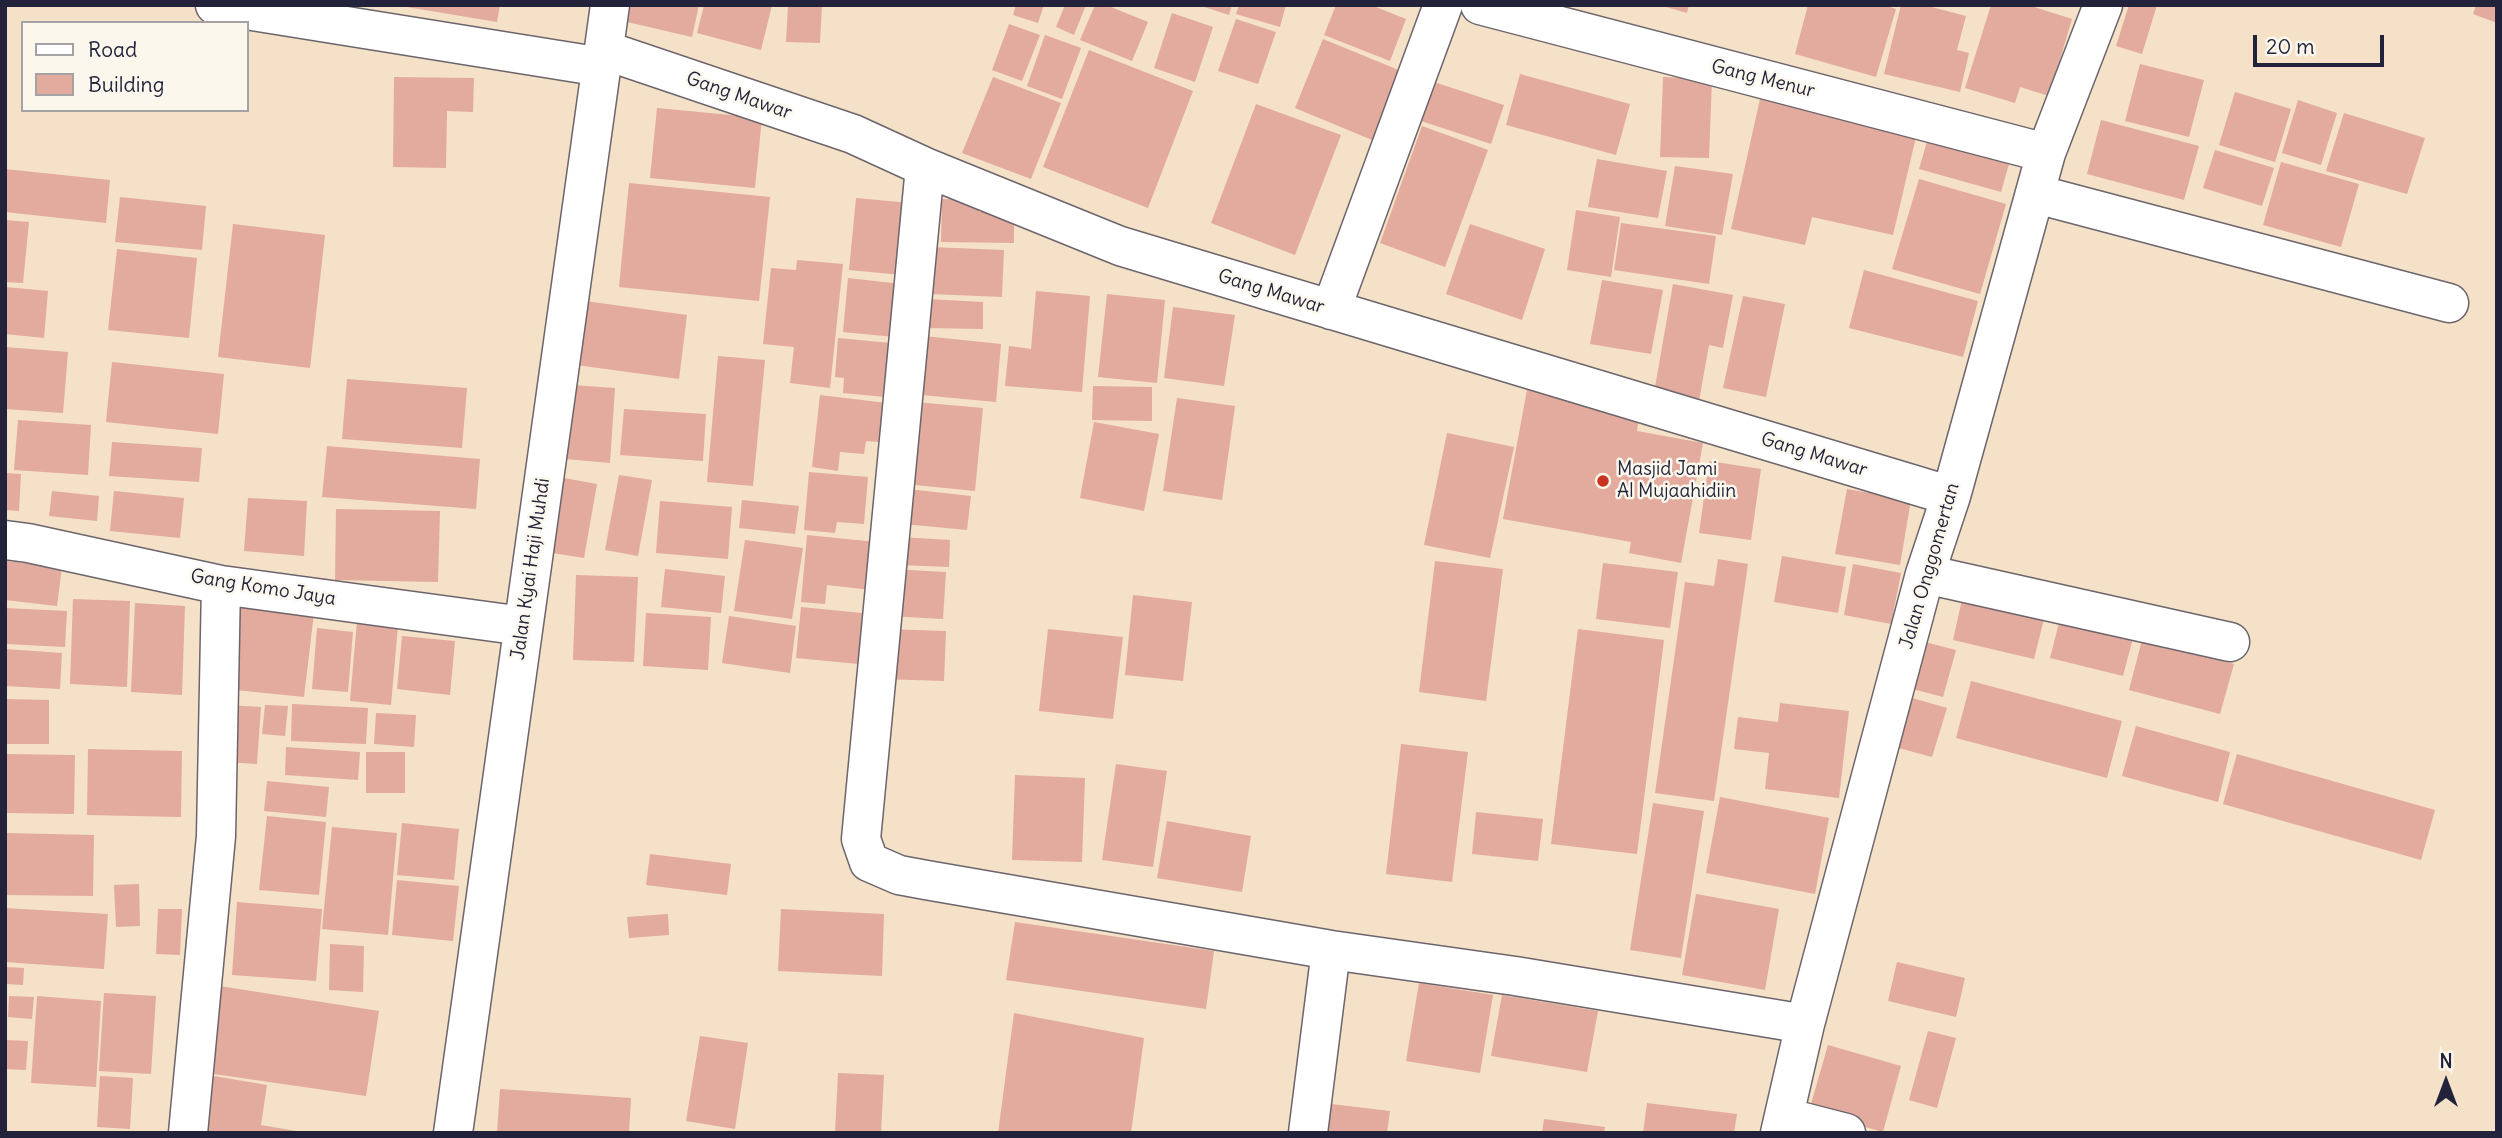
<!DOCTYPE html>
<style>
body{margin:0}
#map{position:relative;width:2502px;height:1138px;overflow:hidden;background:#f4e1c7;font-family:Delius,sans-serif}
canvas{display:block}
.frame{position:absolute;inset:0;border:7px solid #22223b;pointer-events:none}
.legend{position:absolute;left:21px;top:21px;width:228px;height:91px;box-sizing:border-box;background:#fbf7ec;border:2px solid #a4a2a5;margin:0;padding:9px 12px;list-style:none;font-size:21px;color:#22223b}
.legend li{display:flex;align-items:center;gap:14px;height:35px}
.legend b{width:35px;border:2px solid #a4a2a5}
.north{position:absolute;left:2411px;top:1047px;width:70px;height:70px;-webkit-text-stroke:5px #fbf7ec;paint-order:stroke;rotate:0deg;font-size:19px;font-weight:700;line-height:28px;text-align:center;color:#22223b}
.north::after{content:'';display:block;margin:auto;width:24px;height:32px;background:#22223b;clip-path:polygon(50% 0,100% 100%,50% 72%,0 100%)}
.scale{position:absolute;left:2253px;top:35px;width:131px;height:32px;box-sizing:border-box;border:4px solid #22223b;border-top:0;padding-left:9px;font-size:21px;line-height:24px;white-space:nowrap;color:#22223b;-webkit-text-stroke:5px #fbf7ec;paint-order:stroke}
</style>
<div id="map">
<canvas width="2502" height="1138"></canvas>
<div class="frame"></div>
<ul class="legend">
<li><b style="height:9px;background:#fff"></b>Road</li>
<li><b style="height:19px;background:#e3aa9e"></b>Building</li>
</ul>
<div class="north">N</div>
<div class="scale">20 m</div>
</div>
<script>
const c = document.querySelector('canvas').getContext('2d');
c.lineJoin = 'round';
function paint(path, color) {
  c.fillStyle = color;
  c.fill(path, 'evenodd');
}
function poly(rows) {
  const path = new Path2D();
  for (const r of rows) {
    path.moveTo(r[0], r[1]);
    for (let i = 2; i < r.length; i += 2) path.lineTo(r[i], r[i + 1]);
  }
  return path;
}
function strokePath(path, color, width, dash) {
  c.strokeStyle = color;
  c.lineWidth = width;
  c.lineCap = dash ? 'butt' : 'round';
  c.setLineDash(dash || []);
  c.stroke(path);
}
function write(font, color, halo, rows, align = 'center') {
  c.font = font + ' Delius,sans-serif';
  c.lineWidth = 5;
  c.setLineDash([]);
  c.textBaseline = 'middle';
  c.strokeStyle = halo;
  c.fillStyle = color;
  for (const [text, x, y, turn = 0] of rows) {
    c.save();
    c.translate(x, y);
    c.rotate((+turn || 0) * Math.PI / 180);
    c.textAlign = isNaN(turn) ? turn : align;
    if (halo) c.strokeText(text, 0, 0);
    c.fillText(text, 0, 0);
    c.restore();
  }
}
const building = poly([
 [395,5,500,5,497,22],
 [631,5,699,5,692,37,627,22],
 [704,5,772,5,761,50,697,33],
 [788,5,822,5,820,43,786,42],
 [1016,5,1044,5,1038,23,1013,15],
 [1065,5,1086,5,1074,35,1056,27],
 [1095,5,1106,5,1148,22,1132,61,1080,40],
 [1198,5,1232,5,1229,15],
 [1239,5,1286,5,1280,27,1236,14],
 [1336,5,1371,5,1406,19,1390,61,1324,35],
 [1659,5,1689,5,1687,13],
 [1808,5,1884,5,1896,9,1876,77,1795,54],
 [1901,5,1924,5,1966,16,1957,50,1969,53,1960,92,1884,74],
 [1991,5,2028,5,2072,19,2049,96,2020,87,2015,103,1965,88],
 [2129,5,2157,5,2142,54,2116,46],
 [2476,5,2497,5,2497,23,2473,14],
 [1172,13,1213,27,1195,82,1154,68],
 [1236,19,1276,32,1258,84,1218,71],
 [1009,24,1040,35,1022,81,992,70],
 [1045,35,1081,48,1062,99,1027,86],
 [1323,39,1406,73,1377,142,1295,108],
 [1089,50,1193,91,1148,208,1043,167],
 [2140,64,2204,80,2189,137,2125,121],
 [1520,74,1630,104,1616,155,1506,125],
 [394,77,474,78,473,112,447,111,446,168,393,167],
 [993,77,1061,103,1031,179,962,153],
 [1663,77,1712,79,1709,158,1660,157],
 [1434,82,1504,105,1491,144,1421,121],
 [1762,90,1919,124,1893,235,1812,217,1805,245,1731,229],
 [2235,92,2291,109,2275,162,2219,145],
 [2298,100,2337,113,2321,165,2282,153],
 [1256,104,1341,135,1295,255,1211,223],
 [657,108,762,118,755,188,650,178],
 [2344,113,2425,138,2407,194,2326,171],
 [2101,120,2199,146,2184,200,2087,174],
 [1422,126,1488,150,1445,267,1380,243],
 [1931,128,2013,150,2001,192,1919,169],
 [2215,150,2274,168,2262,206,2203,188],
 [1597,159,1667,171,1658,218,1588,207],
 [2281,162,2359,184,2341,247,2263,225],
 [1675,166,1733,174,1722,235,1665,226],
 [5,169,110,180,106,223,5,212],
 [1919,179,2006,204,1980,294,1892,269],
 [629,183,770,197,759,301,619,287],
 [120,197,206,206,202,250,115,242],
 [856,198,921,204,913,276,849,270],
 [942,199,980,200,979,212,1014,212,1014,243,941,242],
 [1576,210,1620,217,1611,277,1567,270],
 [5,220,29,222,23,283,5,282],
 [1621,223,1716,236,1709,284,1614,270],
 [233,224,325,235,310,368,218,357],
 [1470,224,1545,249,1522,320,1446,294],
 [931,247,1004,250,1002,297,930,294],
 [117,249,197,258,189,338,108,330],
 [797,260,843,264,830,388,790,383,794,347,763,344,771,268,796,270],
 [1864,270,1978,301,1963,357,1849,328],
 [848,278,910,285,905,338,843,332],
 [1602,280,1663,290,1651,354,1590,344],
 [1673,284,1733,295,1723,348,1709,345,1699,401,1654,393],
 [5,287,48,291,44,338,5,334],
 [1036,291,1090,296,1082,392,1005,386,1009,346,1031,349],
 [1107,294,1165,300,1157,383,1098,377],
 [1743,296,1785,304,1766,397,1723,388],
 [928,299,983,302,983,329,927,328],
 [578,300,687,315,679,379,569,364],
 [1173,307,1235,315,1224,386,1164,378],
 [924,336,1001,344,996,402,921,395],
 [838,338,901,344,896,398,843,393,844,378,835,377],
 [5,347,68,352,63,413,5,409],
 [718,356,765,360,753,486,707,482],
 [112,362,224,374,218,434,106,422],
 [347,379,467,388,462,448,342,439],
 [572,385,615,388,610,463,566,459],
 [1093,386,1152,387,1152,421,1092,420],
 [1527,390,1640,410,1637,431,1703,443,1681,563,1629,553,1631,542,1503,519],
 [820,395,895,404,890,443,866,441,864,454,840,452,838,471,812,467],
 [1177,398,1235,406,1222,500,1163,491],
 [904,401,983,408,975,491,895,483],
 [624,409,706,414,703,461,620,455],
 [18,420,91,425,88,475,14,470],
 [1094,422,1159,434,1144,511,1080,498],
 [1447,433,1514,447,1490,558,1424,545],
 [112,442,202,448,199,482,109,476],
 [327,446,480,459,476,509,322,497],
 [1709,461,1761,469,1751,540,1699,533],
 [809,472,868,477,864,524,837,522,835,533,804,530],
 [5,473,21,474,19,511,5,510],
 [619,475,652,480,638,556,605,550],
 [553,476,597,484,584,558,540,551],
 [908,489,971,496,967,530,904,524],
 [1847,489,1911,500,1900,565,1835,554],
 [52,491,99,496,97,521,49,516],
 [114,491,184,498,180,538,110,531],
 [248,498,307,501,304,556,244,551],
 [742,500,799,506,795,534,739,528],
 [660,501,732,507,728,559,656,553],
 [336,509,440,511,438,582,335,580],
 [807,535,876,542,871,590,827,585,825,604,801,602],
 [901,537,950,540,949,567,900,565],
 [745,540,803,548,792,619,734,611],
 [1782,556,1846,567,1838,613,1774,602],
 [1718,559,1748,564,1714,801,1655,793,1685,582,1714,586],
 [5,561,62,567,57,606,5,600],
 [1435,561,1503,569,1486,701,1419,692],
 [1603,563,1678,572,1670,628,1596,619],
 [1853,564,1901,573,1891,624,1844,615],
 [665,569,725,576,721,613,661,607],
 [890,569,946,572,943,619,887,616],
 [576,575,638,577,634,662,573,660],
 [1133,595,1192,602,1183,681,1125,675],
 [1963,595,2045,615,2034,659,1953,640],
 [73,599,130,601,127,687,70,684],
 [135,603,185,606,182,695,131,692],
 [235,604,314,613,304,697,226,689],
 [801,607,862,613,858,664,796,658],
 [5,608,67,611,65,647,5,644],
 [646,613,711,617,708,670,643,666],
 [729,616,796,626,790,673,722,663],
 [2060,619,2133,638,2123,676,2050,658],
 [357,621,398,626,391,705,350,701],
 [317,628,353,632,348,692,312,689],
 [884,629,946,631,944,681,882,679],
 [1048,629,1123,637,1113,719,1039,711],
 [1578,629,1664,640,1637,854,1551,844],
 [402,636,455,641,450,695,397,689],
 [2142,640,2234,664,2220,714,2129,690],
 [1921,641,1956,650,1943,697,1909,688],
 [5,649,62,653,60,689,5,686],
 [1971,681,2122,721,2107,778,1956,738],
 [1895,693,1947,708,1932,757,1880,743],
 [5,699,49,700,49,744,5,744],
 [1780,703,1849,711,1839,798,1765,789,1769,753,1734,749,1738,717,1778,722],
 [292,704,368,708,366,744,291,741],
 [228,705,261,707,257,764,226,762],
 [265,705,288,706,285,736,262,734],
 [376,713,416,715,414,747,374,744],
 [2136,726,2230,752,2218,802,2122,776],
 [1401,744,1468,752,1452,882,1386,874],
 [286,747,360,752,358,780,285,775],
 [88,749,182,751,181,817,87,815],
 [366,752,405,752,405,793,366,793],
 [5,754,75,755,74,814,5,813],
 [2237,754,2435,810,2421,860,2223,804],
 [1116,764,1167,771,1153,867,1102,860],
 [1015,775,1085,778,1082,862,1012,860],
 [267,781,329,787,326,817,264,811],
 [1720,797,1829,818,1815,894,1706,873],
 [1653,803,1704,811,1681,958,1630,950],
 [1476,812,1543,819,1538,861,1472,854],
 [267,816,326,822,319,895,259,890],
 [1167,821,1251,836,1242,892,1157,878],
 [402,823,459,829,454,880,397,875],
 [332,827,397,833,388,935,322,929],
 [5,833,94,835,93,896,5,895],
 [650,854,731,864,727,895,646,885],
 [397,880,459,886,453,941,392,935],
 [139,884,140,926,116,927,114,885],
 [1696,894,1779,909,1765,990,1682,975],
 [237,902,322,909,316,981,232,975],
 [5,908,108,914,104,969,5,962],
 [158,909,182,909,180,955,156,954],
 [781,909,884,914,882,976,778,971],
 [668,914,669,935,629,938,627,917],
 [1015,922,1214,951,1206,1009,1006,980],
 [330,944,364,946,363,992,329,990],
 [1897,962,1965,978,1956,1017,1888,1001],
 [5,967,24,968,23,985,5,984],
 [1419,983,1493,995,1480,1073,1406,1061],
 [213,985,379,1011,366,1096,200,1072],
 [104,993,156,996,151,1074,99,1071],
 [1502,995,1598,1011,1587,1072,1491,1056],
 [9,996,34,997,32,1019,8,1017],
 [37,996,101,1001,96,1087,31,1083],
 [1014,1013,1144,1038,1131,1133,998,1133],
 [1928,1031,1956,1038,1937,1108,1909,1100],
 [700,1036,748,1043,735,1129,686,1121],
 [5,1040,28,1041,26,1070,5,1069],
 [1828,1045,1901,1066,1883,1132,1809,1111],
 [838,1073,884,1075,881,1133,835,1133],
 [202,1074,267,1085,261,1125,308,1133,193,1133],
 [100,1076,133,1078,130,1129,97,1127],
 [500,1089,631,1098,629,1133,497,1133],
 [1323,1103,1390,1111,1387,1133,1320,1133],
 [1647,1103,1737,1114,1734,1133,1643,1133],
 [1544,1119,1605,1127,1604,1133,1542,1133]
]);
const minor = poly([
 [215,5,602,67],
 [1480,5,2046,153],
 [604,50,853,134,925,167,1120,246,1951,496],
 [925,167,861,839,869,862,899,875,926,880,1331,950,1515,976,1805,1024],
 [2036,194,2449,303],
 [1331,310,1443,5],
 [5,540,28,543,221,585,523,626],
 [1925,574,2230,642],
 [1784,1117,1846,1133],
 [188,1133,216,836,221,585],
 [453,1133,610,5],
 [1308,1133,1331,950],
 [1780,1133,1805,1024,1925,574,1951,496,2046,153,2103,5]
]);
const markers = [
 [1603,481,7,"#c8321e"]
];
const streetNames = [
 ["Gang Menur",1763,79,14],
 ["Gang Mawar",739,96,19],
 ["Gang Mawar",1271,292,17],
 ["Gang Mawar",1814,455,17],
 ["Jalan Onggomertan",1930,566,-74],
 ["Jalan Kyai Haji Muhdi",531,569,-82],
 ["Gang Komo Jaya",263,588,9]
];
const poiNames = [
 ["Masjid Jami",1617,470],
 ["Al Mujaahidiin",1617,492]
];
paint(building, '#e3aa9e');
strokePath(minor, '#6c656c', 41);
strokePath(minor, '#fff', 38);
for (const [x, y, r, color] of markers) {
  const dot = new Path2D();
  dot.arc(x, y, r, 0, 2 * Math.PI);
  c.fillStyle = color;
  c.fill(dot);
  strokePath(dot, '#fbf7ec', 2.5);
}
write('19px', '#22223b', '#fbf7ec', streetNames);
write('19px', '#22223b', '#fbf7ec', poiNames, 'left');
</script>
